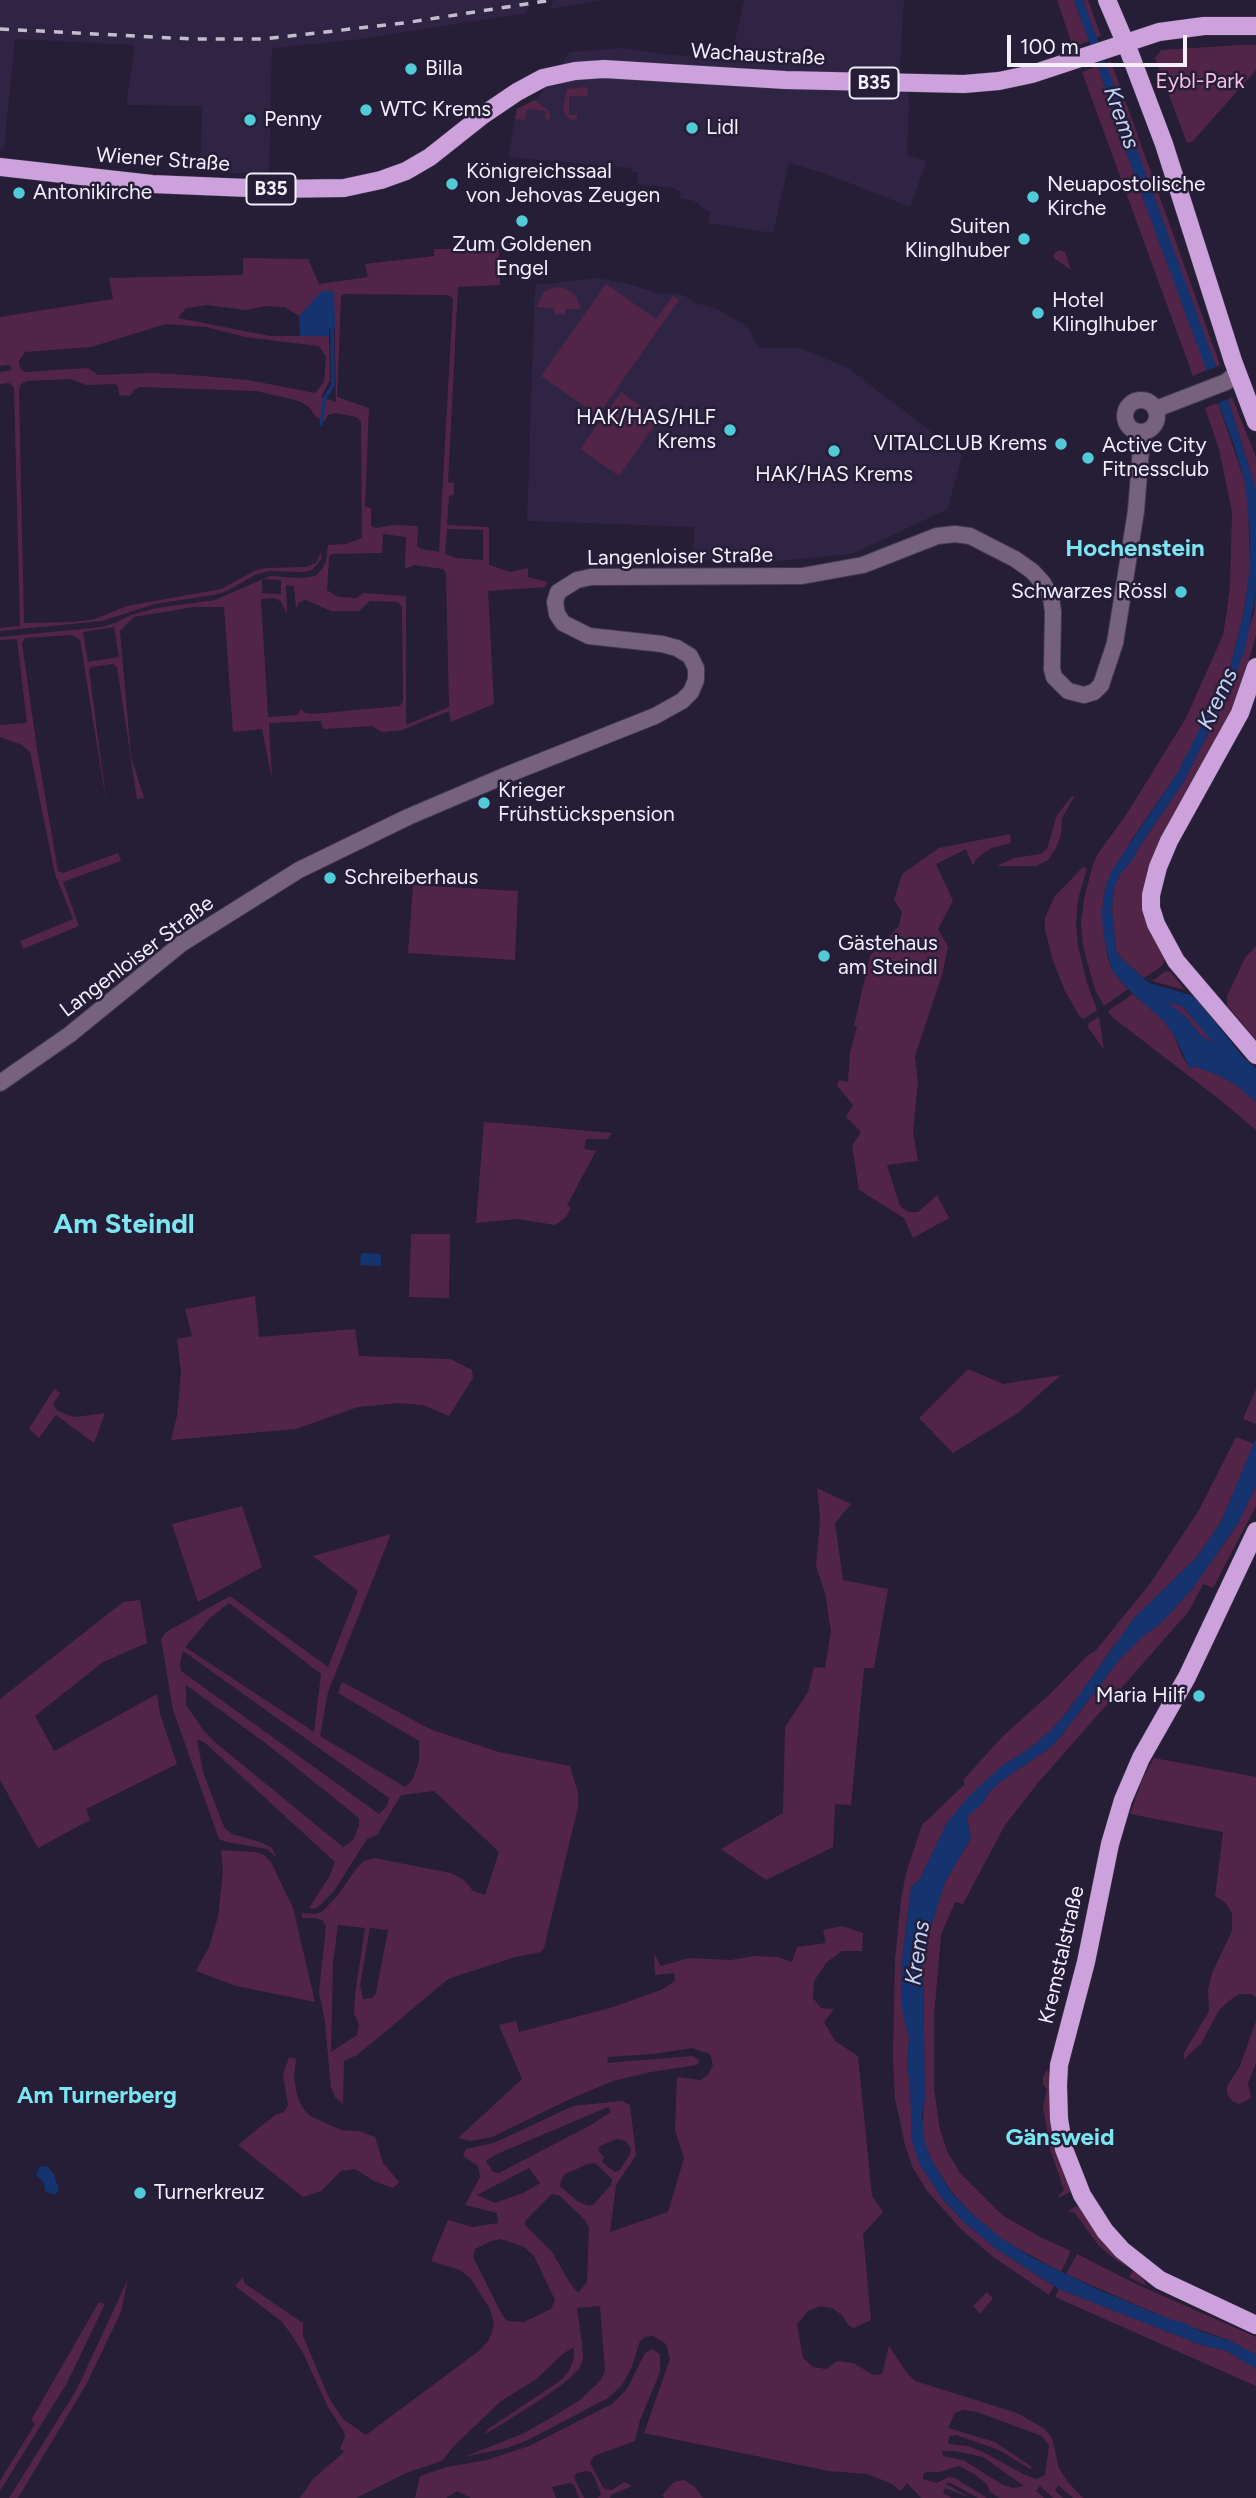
<!DOCTYPE html>
<meta charset="utf-8">
<style>
body{margin:0}
#map{position:relative;width:1256px;height:2498px;overflow:hidden;background:#261d37;font-family:Figtree,sans-serif}
canvas{display:block}
.scale{position:absolute;left:1007px;top:35px;width:180px;height:32px;box-sizing:border-box;border:4px solid #f3effd;border-top:0;padding-left:9px;font-size:21px;line-height:24px;white-space:nowrap;color:#f3effd;-webkit-text-stroke:5px #261d37;paint-order:stroke}
</style>
<div id="map">
<canvas width="1256" height="2498"></canvas>
<div class="scale">100 m</div>
</div>
<script>
const c = document.querySelector('canvas').getContext('2d');
c.lineJoin = 'round';
function paint(path, color) {
  c.fillStyle = color;
  c.fill(path, 'evenodd');
}
function poly(rows) {
  const path = new Path2D();
  for (const r of rows) {
    if (r.length === 3) {
      path.moveTo(r[0] + r[2], r[1]);
      path.arc(r[0], r[1], r[2], 0, 2 * Math.PI);
      continue;
    }
    path.moveTo(r[0], r[1]);
    for (let i = 2; i < r.length; i += 2) path.lineTo(r[i], r[i + 1]);
  }
  return path;
}
function strokePath(path, color, width, dash) {
  c.strokeStyle = color;
  c.lineWidth = width;
  c.lineCap = dash ? 'butt' : 'round';
  c.setLineDash(dash || []);
  c.stroke(path);
}
function write(font, color, halo, rows, align = 'center') {
  c.font = font + ' Figtree,sans-serif';
  c.lineWidth = 5;
  c.setLineDash([]);
  c.textBaseline = 'middle';
  c.strokeStyle = halo;
  c.fillStyle = color;
  for (const [text, x, y, turn = 0] of rows) {
    c.save();
    c.translate(x, y);
    c.rotate((+turn || 0) * Math.PI / 180);
    c.textAlign = isNaN(turn) ? turn : align;
    if (halo) c.strokeText(text, 0, 0);
    c.fillText(text, 0, 0);
    c.restore();
  }
}
const built = poly([
 [0,0,531,0,526,13,354,40,272,48,269,174,200,172,202,106,126,105,135,45,15,39,4,149,0,149],
 [553,0,602,0,550,9],
 [744,0,904,0,900,65,909,100,907,155,927,161,910,207,829,175,789,163,773,233,708,223,710,213,694,201,679,198,681,192,674,188,637,184,638,172,632,172,632,168,508,157,517,109,536,100,570,52,624,48,661,54,731,59],
 [597,278,625,283,661,294,676,293,685,296,695,303,715,308,747,326,759,348,800,348,848,368,962,455,948,509,852,554,764,562,694,560,694,527,527,521,535,285]
]);
const green = poly([
 [1057,0,1074,0,1089,41,1073,47],
 [1083,0,1088,0,1101,36,1096,38],
 [1240,45,1256,45,1256,70,1192,142,1187,143,1155,58,1161,50],
 [1111,61,1220,365,1215,367,1105,63],
 [1098,66,1127,155,1207,370,1193,376,1082,72],
 [587,87,588,96,569,96,569,115,577,115,577,119,572,121,565,114,563,108,567,89],
 [535,100,549,111,551,119,545,120,546,111,527,109,525,120,515,119,517,109],
 [434,249,499,249,500,285,458,287,448,482,454,483,454,495,449,496,447,525,489,527,489,565,510,572,528,568,528,577,547,582,545,587,488,591,494,704,451,722,449,711,402,730,382,732,372,726,323,729,321,721,269,723,272,779,262,729,233,732,224,607,194,607,134,617,120,631,131,757,144,798,137,799,117,667,113,664,91,667,89,670,107,807,80,640,72,635,25,638,22,643,37,749,58,871,63,873,118,853,121,861,63,882,79,926,23,949,20,941,73,919,55,874,30,752,22,745,0,737,0,725,27,723,17,639,0,640,0,637,102,627,115,623,131,615,156,608,215,600,270,576,300,578,316,576,322,569,326,561,328,545,346,544,362,538,361,422,357,417,336,413,328,415,325,421,316,417,309,407,299,401,256,391,140,387,134,390,130,396,119,395,118,386,115,384,87,385,70,379,27,381,21,384,19,391,24,623,72,622,95,619,127,606,221,589,256,570,266,568,306,567,316,563,321,552,321,559,312,570,304,572,269,571,255,575,227,591,214,595,155,604,102,621,0,631,0,628,20,626,14,387,9,383,0,384,0,372,12,370,10,365,0,366,0,317,113,299,109,278,243,275,243,258,308,259,319,284,368,277,365,264,434,256],
 [334,291,336,402,321,397,330,380,329,336,270,336,178,318,186,308,207,305,246,310,265,306,285,307,299,316,322,292],
 [344,294,448,295,453,299,439,552,421,549,417,546,418,526,393,525,376,528,371,526,371,508,365,507,369,408,337,397,341,296],
 [166,324,206,327,245,337,319,346,326,357,324,382,315,393,248,380,203,376,154,373,98,375,88,368,25,372,20,368,19,361,25,352,91,347],
 [447,529,483,530,483,560,456,558,445,554],
 [383,534,406,537,405,569,414,565,443,569,446,573,449,707,406,725,406,596,363,593,357,598,338,597,327,590,329,557,331,554,382,553],
 [262,579,281,580,281,594,262,593],
 [286,585,294,586,296,608,299,602,306,600,331,611,359,611,370,601,398,602,402,607,403,701,400,706,313,714,305,713,301,709,297,715,268,717,261,599,275,598,281,602,287,614],
 [114,627,119,657,88,662,83,632],
 [1059,250,1065,252,1071,270,1054,258,1054,254],
 [606,284,656,319,673,296,679,300,596,418,590,414,591,411,541,376],
 [560,287,575,294,581,309,565,309,565,315,554,314,554,308,537,307,544,292,552,288],
 [621,392,659,419,619,476,580,449],
 [1232,397,1256,457,1256,490,1228,399],
 [1218,403,1245,482,1248,504,1250,567,1244,611,1230,667,1196,738,1178,772,1130,842,1105,889,1102,911,1107,954,1112,971,1128,989,1104,1006,1095,990,1083,946,1081,924,1084,899,1092,868,1097,855,1126,815,1186,718,1223,635,1227,610,1230,586,1232,512,1219,449,1205,408],
 [1256,593,1256,636,1234,711,1152,865,1166,958,1162,966,1144,978,1120,957,1116,950,1112,911,1114,888,1120,874,1135,856,1137,850,1183,783,1231,688,1254,612],
 [1072,796,1074,797,1062,818,1061,835,1056,848,1048,860,1036,866,997,866,1014,858,1040,854,1047,849,1057,815],
 [1010,834,1011,843,991,848,976,859,973,866,966,849,936,864,953,901,938,929,948,947,942,975,915,1056,918,1082,913,1131,918,1161,887,1165,900,1206,908,1212,918,1212,937,1195,949,1218,913,1238,904,1218,859,1190,852,1146,861,1132,846,1117,853,1105,837,1086,839,1080,848,1082,850,1052,857,1027,854,1026,870,956,899,926,902,912,894,900,902,874,939,848],
 [1083,867,1087,869,1078,899,1076,924,1078,946,1087,983,1097,1010,1084,1019,1080,1017,1065,991,1053,961,1045,930,1045,918,1054,897],
 [413,885,518,891,515,960,408,953],
 [1256,946,1256,1040,1227,1005,1227,996,1245,958],
 [1166,971,1171,972,1185,990,1152,981],
 [1133,994,1162,1019,1174,1035,1181,1054,1190,1069,1194,1066,1220,1076,1236,1085,1256,1102,1256,1130,1219,1099,1112,1017,1108,1011],
 [1163,1000,1183,1007,1216,1045,1200,1035,1186,1017],
 [1099,1017,1104,1050,1088,1027,1089,1023],
 [484,1122,511,1124,612,1133,608,1139,586,1139,584,1149,596,1151,567,1205,571,1208,565,1218,555,1225,517,1219,476,1223],
 [411,1234,450,1234,449,1298,409,1297],
 [255,1296,259,1337,355,1329,359,1356,450,1359,472,1370,473,1378,449,1416,423,1405,399,1403,358,1407,296,1429,171,1440,177,1416,181,1372,177,1339,192,1336,185,1309],
 [968,1369,1003,1384,1061,1375,1018,1413,953,1453,919,1418],
 [54,1389,60,1393,53,1404,57,1410,67,1415,76,1417,105,1413,94,1443,56,1415,39,1438,29,1429],
 [1256,1389,1256,1424,1243,1419],
 [1236,1437,1254,1444,1221,1522,1197,1557,1134,1618,1064,1716,1050,1731,947,1823,920,1879,911,1888,902,1960,901,1996,909,2038,907,2069,910,2083,912,2141,941,2197,965,2223,995,2248,1054,2286,1049,2295,992,2256,960,2228,927,2191,913,2168,905,2145,895,2098,893,2057,895,1960,901,1900,906,1873,922,1825,964,1785,964,1779,1002,1737,1051,1693,1087,1656,1096,1650,1149,1585,1199,1510],
 [1256,1486,1256,1506,1213,1588,1203,1584,1189,1611,1037,1784,1005,1825,963,1904,955,1902,941,1935,934,2017,934,2088,939,2126,947,2151,960,2173,1002,2215,1042,2238,1071,2251,1061,2272,1001,2239,972,2214,951,2191,931,2159,925,2144,922,2127,925,2098,923,1964,929,1934,945,1882,971,1838,967,1817,971,1811,983,1803,990,1791,1001,1781,1051,1747,1061,1736,1119,1660,1141,1638,1162,1622,1193,1588,1238,1523],
 [817,1488,851,1504,835,1523,843,1580,888,1589,874,1668,864,1668,851,1805,835,1804,833,1847,766,1880,721,1849,783,1813,785,1727,808,1692,814,1667,825,1668,831,1631,825,1593,816,1566,820,1519],
 [242,1506,262,1567,198,1602,172,1524],
 [391,1534,328,1692,320,1736,405,1787,413,1779,419,1761,419,1741,338,1693,342,1682,432,1730,499,1752,570,1766,578,1793,578,1807,544,1948,541,1952,515,1957,448,1979,379,2037,357,2055,344,2061,343,2104,335,2097,331,2088,325,2022,319,1992,326,1926,322,1920,314,1918,302,1918,302,1913,316,1914,323,1911,338,1895,357,1868,364,1861,374,1858,451,1873,464,1880,473,1891,485,1895,499,1852,434,1791,401,1795,377,1835,367,1839,334,1891,320,1905,315,1909,309,1908,329,1877,335,1862,204,1742,197,1739,203,1772,224,1827,232,1834,260,1842,272,1848,277,1858,267,1849,226,1842,219,1839,173,1710,161,1639,166,1632,230,1596,328,1667,358,1591,313,1556],
 [229,1603,321,1674,314,1732,185,1647,210,1618],
 [183,1651,389,1798,387,1806,379,1814,181,1671,180,1664],
 [186,1685,268,1745,359,1818,359,1826,353,1840,343,1847,216,1743,204,1731,186,1705],
 [338,1925,365,1928,355,1995,354,2013,359,2025,357,2035,331,2052,333,1963],
 [370,1928,388,1930,376,1993,372,1998,363,1999,360,1986],
 [140,1600,147,1643,103,1662,35,1716,54,1751,157,1694,160,1714,177,1764,86,1809,90,1820,38,1848,0,1780,0,1699,123,1602],
 [1154,1758,1256,1777,1256,1997,1251,1994,1240,1994,1230,2000,1219,2010,1201,2044,1184,2059,1184,2053,1209,2011,1208,1990,1212,1973,1232,1931,1232,1914,1226,1903,1215,1896,1223,1832,1130,1814,1142,1780],
 [221,1850,255,1852,264,1855,271,1862,293,1908,315,2002,236,1986,196,1971,209,1947,218,1917,223,1871],
 [842,1926,863,1933,862,1951,842,1951,827,1962,814,1981,813,1998,821,2008,834,2009,824,2022,835,2041,858,2056,872,2196,883,2212,863,2234,871,2320,854,2328,849,2326,842,2315,832,2308,820,2306,808,2311,797,2324,803,2358,813,2367,826,2369,837,2361,853,2363,874,2375,882,2374,889,2346,907,2373,915,2381,1017,2413,1045,2429,1052,2438,1059,2468,1067,2481,1083,2498,1073,2498,1058,2485,1055,2491,1063,2498,1053,2498,1040,2486,1036,2491,1044,2498,1000,2498,990,2492,987,2484,974,2474,959,2466,940,2472,927,2472,923,2474,923,2479,937,2483,948,2477,955,2478,987,2498,978,2498,949,2482,946,2484,971,2498,945,2488,943,2493,952,2498,921,2498,907,2483,901,2491,890,2483,867,2474,829,2471,644,2433,670,2359,666,2344,653,2336,645,2337,640,2341,631,2369,622,2385,608,2398,528,2440,507,2448,464,2457,522,2434,554,2416,580,2400,600,2381,605,2371,600,2306,577,2308,582,2343,583,2359,579,2369,563,2384,534,2404,484,2435,488,2429,560,2381,569,2371,574,2358,574,2347,564,2353,535,2380,501,2401,453,2447,442,2461,406,2473,356,2498,300,2498,313,2479,345,2451,340,2449,345,2437,344,2432,328,2407,303,2353,291,2334,281,2321,235,2286,243,2277,244,2283,303,2323,303,2336,329,2398,343,2419,366,2435,480,2350,488,2341,492,2332,494,2323,490,2309,471,2279,460,2270,431,2261,448,2220,472,2227,498,2223,497,2213,465,2205,480,2177,478,2166,463,2156,466,2149,494,2143,573,2106,622,2101,630,2105,636,2155,616,2185,610,2232,668,2212,684,2158,675,2130,677,2077,701,2080,708,2075,713,2065,710,2054,692,2048,653,2054,607,2057,608,2063,692,2056,700,2060,697,2065,651,2072,613,2081,570,2099,492,2137,470,2141,458,2138,522,2079,499,2025,516,2021,519,2032,613,2007,661,1990,675,1981,674,1973,655,1975,654,1954,661,1966,689,1958,731,1960,755,1956,777,1957,792,1962,797,1947,826,1943,823,1930],
 [608,2107,611,2112,589,2126,499,2173,493,2172,486,2161,497,2154],
 [617,2139,626,2141,631,2149,630,2154,620,2170,615,2172,602,2162,604,2157,598,2150,600,2146],
 [595,2163,612,2179,611,2185,593,2205,588,2206,577,2201,560,2186,561,2180,565,2174,588,2164],
 [529,2168,540,2183,523,2193,495,2203,477,2195],
 [552,2194,559,2195,585,2220,589,2228,587,2282,578,2293,570,2283,552,2252,525,2225,525,2221],
 [501,2239,524,2247,534,2256,555,2300,551,2309,524,2322,507,2321,501,2313,473,2257,475,2249,491,2241],
 [963,2410,977,2412,1042,2436,1049,2446,1045,2475,1037,2479,1025,2475,983,2452,968,2446,949,2444,948,2441,950,2436,956,2435,999,2450,1030,2469,1032,2467,995,2442,948,2428,955,2413],
 [955,2451,983,2457,1024,2486,1013,2488,1003,2485,963,2460,943,2456,942,2451],
 [1256,2021,1256,2063,1248,2083,1251,2098,1239,2104,1232,2101,1227,2094,1227,2086,1240,2066],
 [289,2057,296,2059,294,2077,297,2095,302,2107,310,2116,341,2130,359,2131,375,2137,383,2163,399,2182,393,2188,374,2181,355,2169,341,2171,321,2191,303,2197,238,2145,275,2115,284,2112,288,2105,283,2075],
 [1047,2069,1051,2078,1073,2191,1060,2197,1058,2196,1064,2190,1050,2149,1043,2106,1047,2090,1043,2084,1043,2077],
 [1076,2206,1081,2208,1142,2277,1146,2286,1129,2277,1133,2270,1116,2260,1099,2246,1074,2212,1067,2212],
 [1077,2254,1136,2284,1256,2337,1256,2355,1231,2341,1164,2317,1066,2274],
 [128,2279,121,2312,86,2385,18,2498,9,2498,77,2389],
 [1059,2289,1204,2346,1225,2350,1256,2369,1256,2386,1055,2297],
 [987,2292,993,2298,980,2314,973,2306],
 [99,2302,105,2304,67,2383,0,2491,0,2481,35,2424,31,2420],
 [652,2349,660,2354,660,2372,640,2420,635,2441,594,2456,590,2463,604,2489,612,2490,624,2482,632,2486,611,2495,610,2498,598,2498,601,2494,595,2478,591,2472,586,2471,577,2473,574,2477,584,2498,579,2498,574,2485,570,2483,552,2487,556,2498,471,2498,457,2491,446,2498,415,2498,420,2476,447,2467,487,2460,529,2446,612,2404,627,2389,645,2353],
 [684,2480,694,2486,703,2498,664,2498,662,2495,674,2482]
]);
const water = poly([
 [1074,0,1083,0,1228,399,1256,490,1256,593,1245,649,1231,688,1183,783,1137,850,1135,856,1120,874,1114,888,1112,911,1116,950,1120,957,1149,983,1194,996,1243,1057,1256,1069,1256,1102,1236,1085,1220,1076,1194,1066,1190,1069,1174,1035,1162,1019,1133,994,1112,971,1103,934,1102,911,1105,889,1112,870,1178,772,1230,667,1244,611,1250,567,1250,535,1245,482,1235,448,1127,155,1098,66],
 [1166,1001,1183,1007,1214,1044,1200,1035,1186,1017],
 [322,291,334,291,335,328,329,328,329,336,300,336,299,316],
 [361,1253,381,1254,381,1266,360,1265],
 [1256,1438,1256,1486,1238,1523,1193,1588,1162,1622,1141,1638,1119,1660,1061,1736,1051,1747,1001,1781,990,1791,983,1803,967,1817,971,1838,945,1882,929,1934,923,1964,925,2098,922,2117,925,2144,931,2159,950,2191,972,2214,1001,2238,1033,2258,1097,2289,1164,2317,1184,2323,1202,2332,1231,2341,1256,2355,1256,2369,1225,2350,1204,2346,1059,2289,995,2248,965,2223,941,2197,920,2165,912,2141,910,2083,907,2069,909,2038,903,2015,901,1996,902,1960,911,1888,920,1879,947,1823,969,1796,1003,1765,1030,1748,1050,1731,1064,1716,1134,1618,1197,1557,1221,1522],
 [40,2166,48,2167,54,2174,59,2190,55,2195,45,2191,44,2183,36,2175]
]);
const pier = poly([
 [1219,366,1231,398,1215,404,1203,372]
]);
const stream = poly([
 [321,424,325,398,333,385,332,328]
]);
const minor = poly([
 [1141,416,16],
 [1156,409,1226,382,1237,373],
 [0,1083,69,1035,181,944,299,870,408,817,504,776,655,716,682,701,691,692,696,680,696,668,690,656,677,648,662,644,589,636,563,623,557,614,555,602,558,592,577,580,591,577,802,576,863,565,937,536,955,534,970,536,1015,559,1032,571,1043,583,1051,597,1053,612,1052,669,1054,677,1068,691,1084,695,1094,692,1101,685,1115,643,1136,511,1141,448,1139,432]
]);
const major = poly([
 [1107,0,1130,54,1164,144,1233,361,1256,422],
 [0,167,152,184,272,189,344,188,381,180,406,171,430,157,483,115,517,92,543,78,575,71,604,69,785,80,964,84,999,81,1032,74,1159,32,1204,26,1256,26],
 [1256,667,1240,713,1169,841,1158,867,1151,895,1151,908,1156,924,1176,961,1256,1055],
 [1256,1531,1187,1677,1141,1758,1123,1800,1110,1844,1086,1962,1059,2065,1058,2086,1059,2119,1064,2149,1082,2195,1105,2231,1122,2250,1160,2280,1256,2325]
]);
const rail = poly([
 [0,29,192,39,263,39,404,23,552,0]
]);
const markers = [
 [411,69,7,"#52cbd9"],
 [366,110,7,"#52cbd9"],
 [250,120,7,"#52cbd9"],
 [692,128,7,"#52cbd9"],
 [452,184,7,"#52cbd9"],
 [19,193,7,"#52cbd9"],
 [1033,197,7,"#52cbd9"],
 [522,221,7,"#52cbd9"],
 [1024,239,7,"#52cbd9"],
 [1038,313,7,"#52cbd9"],
 [730,430,7,"#52cbd9"],
 [1061,444,7,"#52cbd9"],
 [834,451,7,"#52cbd9"],
 [1088,458,7,"#52cbd9"],
 [1181,592,7,"#52cbd9"],
 [484,803,7,"#52cbd9"],
 [330,878,7,"#52cbd9"],
 [824,956,7,"#52cbd9"],
 [1199,1696,7,"#52cbd9"],
 [140,2193,7,"#52cbd9"]
];
const shields = [
 [874,83,49],
 [271,189,49]
];
const shieldNames = [
 ["B35",874,83],
 ["B35",271,189]
];
const streetNames = [
 ["Wachaustraße",758,55,3],
 ["Wiener Straße",163,160,4],
 ["Langenloiser Straße",680,557,-1],
 ["Langenloiser Straße",137,957,-37],
 ["Kremstalstraße",1062,1955,-77]
];
const poiNames = [
 ["Billa",425,69],
 ["WTC Krems",380,110],
 ["Penny",264,120],
 ["Lidl",706,128],
 ["Königreichssaal",466,172],
 ["von Jehovas Zeugen",466,196],
 ["Neuapostolische",1047,185],
 ["Kirche",1047,209],
 ["Antonikirche",33,193],
 ["Suiten",1010,227,"right"],
 ["Klinglhuber",1010,251,"right"],
 ["Zum Goldenen",522,245,"center"],
 ["Engel",522,269,"center"],
 ["Hotel",1052,301],
 ["Klinglhuber",1052,325],
 ["HAK/HAS/HLF",716,418,"right"],
 ["Krems",716,442,"right"],
 ["VITALCLUB Krems",1047,444,"right"],
 ["Active City",1102,446],
 ["Fitnessclub",1102,470],
 ["HAK/HAS Krems",834,475,"center"],
 ["Schwarzes Rössl",1167,592,"right"],
 ["Krieger",498,791],
 ["Frühstückspension",498,815],
 ["Schreiberhaus",344,878],
 ["Gästehaus",838,944],
 ["am Steindl",838,968],
 ["Maria Hilf",1185,1696,"right"],
 ["Turnerkreuz",154,2193]
];
const parkNames = [
 ["Eybl-Park",1200,82]
];
const waterNames = [
 ["Krems",1121,118,70],
 ["Krems",1218,699,-65],
 ["Krems",918,1953,-82]
];
const neighbourhoodNames = [
 ["Am Turnerberg",97,2096]
];
const quarterNames = [
 ["Hochenstein",1135,549],
 ["Gänsweid",1060,2138]
];
const districtNames = [
 ["Am Steindl",124,1225]
];
paint(built, '#2f2444');
paint(green, '#522548');
paint(water, '#14336f');
paint(pier, '#261d37');
strokePath(stream, '#14336f', 3.5);
strokePath(minor, '#433a53', 18);
strokePath(major, '#433a53', 19);
strokePath(minor, '#77627e', 16);
strokePath(major, '#cda1db', 18);
strokePath(rail, '#c2bdce', 3.5, [9, 9]);
for (const [x, y, r, color] of markers) {
  const dot = new Path2D();
  dot.arc(x, y, r, 0, 2 * Math.PI);
  c.fillStyle = color;
  c.fill(dot);
  strokePath(dot, '#261d37', 2.5);
}
for (const [x, y, w] of shields) {
  const box = new Path2D();
  box.roundRect(x - w / 2, y - 15.5, w, 31, 5);
  c.fillStyle = '#261d37';
  c.fill(box);
  strokePath(box, '#f3effd', 2);
}
write('bold 19px', '#f3effd', null, shieldNames);
write('21px', '#f3effd', '#261d37', streetNames);
write('21px', '#f3effd', '#261d37', poiNames, 'left');
write('21px', '#f9bfe9', '#261d37', parkNames);
write('italic 23px', '#c0d5fa', '#261d37', waterNames);
write('bold 23px', '#7be5f2', '#261d37', neighbourhoodNames);
write('bold 24px', '#7be5f2', '#261d37', quarterNames);
write('bold 28px', '#7be5f2', '#261d37', districtNames);
</script>
